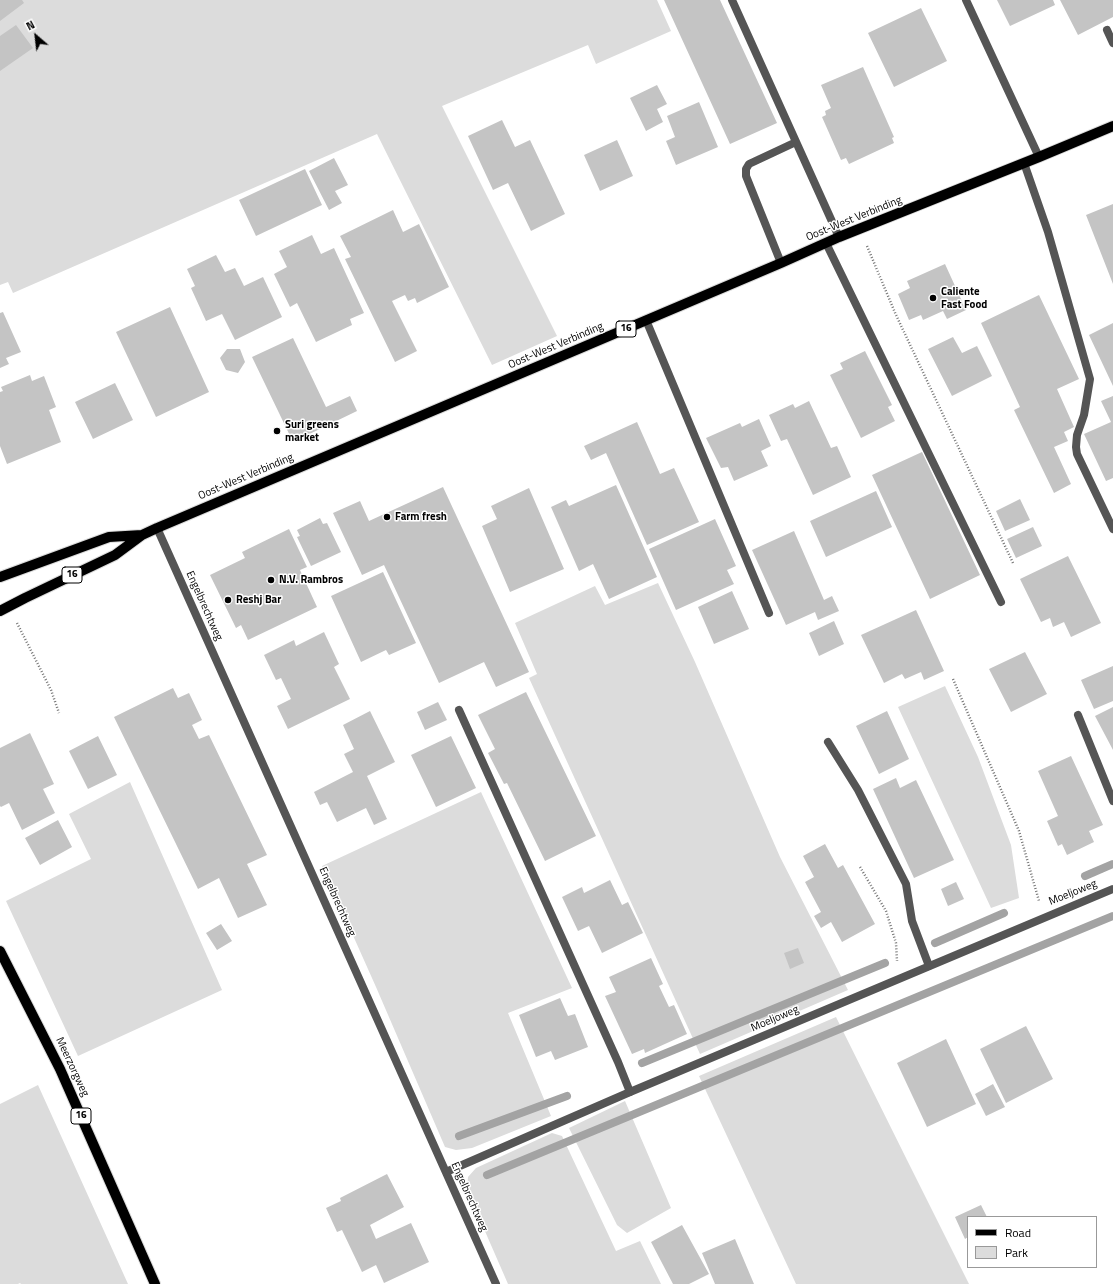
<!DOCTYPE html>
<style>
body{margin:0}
#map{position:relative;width:1113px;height:1284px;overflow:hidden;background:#fff;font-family:"Titillium Web",sans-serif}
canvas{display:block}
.legend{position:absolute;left:967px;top:1216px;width:130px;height:52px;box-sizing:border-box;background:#fff;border:1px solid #999;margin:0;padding:5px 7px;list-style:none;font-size:12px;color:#000}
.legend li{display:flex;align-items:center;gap:8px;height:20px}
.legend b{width:20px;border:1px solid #999}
.north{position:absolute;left:16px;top:16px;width:40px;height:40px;-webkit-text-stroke:3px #fff;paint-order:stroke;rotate:332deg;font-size:11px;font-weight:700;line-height:16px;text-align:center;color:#000}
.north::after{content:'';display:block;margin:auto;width:14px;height:18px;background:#000;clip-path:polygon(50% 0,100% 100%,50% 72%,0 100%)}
</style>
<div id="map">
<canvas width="1113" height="1284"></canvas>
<ul class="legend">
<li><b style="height:5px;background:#000"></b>Road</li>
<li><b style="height:11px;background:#dcdcdc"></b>Park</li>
</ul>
<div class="north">N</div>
</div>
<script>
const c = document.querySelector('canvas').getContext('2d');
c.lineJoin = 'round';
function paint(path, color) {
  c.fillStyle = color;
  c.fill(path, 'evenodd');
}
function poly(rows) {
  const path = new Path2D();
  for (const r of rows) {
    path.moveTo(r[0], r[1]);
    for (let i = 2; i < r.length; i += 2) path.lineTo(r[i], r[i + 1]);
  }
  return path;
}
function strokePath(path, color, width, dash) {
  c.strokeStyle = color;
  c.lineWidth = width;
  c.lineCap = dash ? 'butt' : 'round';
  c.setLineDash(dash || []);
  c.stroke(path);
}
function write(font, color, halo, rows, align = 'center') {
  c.font = font + ' "Titillium Web",sans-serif';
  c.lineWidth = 3;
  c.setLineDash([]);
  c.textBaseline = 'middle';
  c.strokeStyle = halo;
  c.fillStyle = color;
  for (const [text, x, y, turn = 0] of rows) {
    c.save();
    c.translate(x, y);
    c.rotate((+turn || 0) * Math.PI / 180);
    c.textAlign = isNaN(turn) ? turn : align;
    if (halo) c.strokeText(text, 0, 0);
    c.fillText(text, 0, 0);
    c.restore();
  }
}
const green = poly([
 [0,0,657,0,671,31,596,64,588,45,442,106,557,336,492,365,377,134,13,293,8,282,0,285],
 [658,583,695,662,780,857,848,990,700,1054,529,678,537,674,515,623,595,586,605,605],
 [945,686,978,757,1011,845,1019,898,991,908,898,707],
 [130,782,222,990,78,1056,6,901,91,859,69,814],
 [481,792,572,988,508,1013,551,1116,472,1148,456,1150,445,1147,376,987,322,866],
 [836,1017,907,1160,969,1284,796,1284,699,1076],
 [38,1085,128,1284,21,1284,20,1283,18,1284,0,1284,0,1104],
 [625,1101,671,1208,627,1233,617,1225,569,1128],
 [552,1133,562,1136,616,1251,640,1241,661,1284,508,1284,467,1190,468,1177,476,1168]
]);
const stream = poly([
 [1085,876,1113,864],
 [935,943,1004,913],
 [642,1063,885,963],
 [459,1136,567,1096],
 [487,1175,1113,916]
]);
const building = poly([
 [0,0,22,0,24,3,0,21],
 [664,0,720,0,777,123,730,144],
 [997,0,1053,0,1055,5,1010,26],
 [1060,0,1113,0,1113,17,1078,35],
 [921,8,947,61,894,87,868,33],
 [16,25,33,48,0,71,0,36],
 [863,67,894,137,892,138,894,143,849,164,846,158,841,160,822,117,826,115,825,111,831,108,821,85],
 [657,85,667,104,657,109,663,122,646,131,630,98],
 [699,102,718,147,676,165,666,141,675,137,667,116],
 [502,120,515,147,530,140,565,214,531,231,508,183,493,190,468,136],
 [617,140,633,176,600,191,584,155],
 [334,158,348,185,335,191,342,203,329,210,309,171],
 [305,169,322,205,256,236,239,200],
 [1113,204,1113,284,1086,215],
 [393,210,403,232,419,224,449,287,417,303,415,298,408,301,405,295,392,301,417,351,395,362,345,259,351,257,340,236],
 [312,235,321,254,334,248,364,313,350,319,352,325,316,342,297,303,290,307,274,274,287,267,279,251],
 [216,255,225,272,235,268,244,286,263,277,282,317,235,340,222,314,206,321,191,288,195,286,187,269],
 [945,264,966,310,947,319,943,311,923,320,921,315,909,320,898,294,910,288,907,281],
 [1039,295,1079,379,1057,389,1074,427,1064,432,1068,441,1054,447,1071,484,1054,493,1014,410,1020,407,981,323],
 [170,307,209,392,156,417,116,332],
 [3,312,21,352,6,358,9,364,0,368,0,313],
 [1113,323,1113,386,1089,335],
 [953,337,962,353,977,346,992,376,952,396,928,349],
 [293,338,326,407,350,396,357,411,293,442,252,357],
 [227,349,240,349,245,362,238,373,226,370,220,358],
 [865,351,892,405,888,407,895,421,861,438,830,375,843,369,840,363],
 [30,375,32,381,44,376,56,407,49,410,61,442,7,464,0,446,0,392,3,391,1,387],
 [115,383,133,420,93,439,75,402],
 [1113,396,1113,478,1106,481,1084,434,1111,422,1101,401],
 [809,401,831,448,837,446,851,477,813,495,787,439,781,441,769,415,793,404,795,408],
 [759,419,771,446,761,451,768,466,734,481,728,467,721,468,706,438,740,423,742,427],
 [637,422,660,474,674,468,699,522,647,545,606,453,591,460,584,446],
 [922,452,980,575,930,599,872,475],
 [616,485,657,577,609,599,593,564,579,571,551,507,566,500,569,506],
 [443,487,529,672,496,687,484,662,439,683,384,565,362,575,333,513,360,501,369,521],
 [529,488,564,569,510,592,482,526,497,519,491,506],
 [876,491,892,527,826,557,810,521],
 [1020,499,1030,520,1005,531,996,511],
 [320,518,323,524,327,523,341,552,311,566,297,537,300,536,297,530],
 [715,519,736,566,727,570,734,584,676,610,649,549],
 [1033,527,1042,546,1016,558,1007,539],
 [289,529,307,567,300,570,317,607,248,640,241,625,236,628,210,575,245,558,242,552],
 [794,531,824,600,832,596,839,611,818,620,815,612,786,625,752,550],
 [1068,556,1101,623,1071,637,1064,622,1053,627,1050,618,1041,622,1020,579],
 [383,572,416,643,389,655,386,650,361,662,331,596],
 [732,591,749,629,714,644,698,607],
 [916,610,944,671,924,680,921,672,905,679,902,674,884,683,861,635],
 [834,621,844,644,819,656,809,633],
 [324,632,339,664,334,667,350,699,288,729,277,706,291,699,281,678,276,680,264,655,294,640,296,646],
 [1025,652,1047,694,1011,712,989,669],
 [1113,666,1113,701,1094,709,1081,680],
 [173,688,178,698,189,693,202,720,192,725,199,739,209,735,267,855,247,864,267,905,238,918,219,878,198,889,114,717],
 [526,692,596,836,545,861,507,783,504,784,488,753,495,749,478,715],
 [438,702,447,720,425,730,417,712],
 [1113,707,1113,750,1095,716],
 [370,711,395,762,367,776,387,819,374,825,366,808,337,822,327,802,320,805,314,792,353,772,344,754,354,749,343,725],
 [887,711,909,759,879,774,856,726],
 [30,733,54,784,43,789,55,813,22,830,9,803,1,807,0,806,0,748],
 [98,736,117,775,88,789,69,751],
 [451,736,476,788,436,807,411,755],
 [1071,756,1103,825,1089,831,1094,842,1067,855,1062,844,1058,846,1047,821,1058,816,1038,771],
 [896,778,900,788,916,780,954,860,914,878,873,789],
 [58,820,72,847,40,865,25,838],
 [825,844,838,868,843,865,875,924,842,942,831,922,821,928,814,916,821,912,805,882,814,877,803,856],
 [610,880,622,905,628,902,643,933,602,953,589,926,578,931,562,897,582,887,584,893],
 [956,882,964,899,948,906,941,889],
 [221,924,232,941,217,950,206,933],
 [798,948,804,963,790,969,784,953],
 [651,958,663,984,659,986,669,1007,674,1005,687,1034,645,1053,644,1049,632,1054,605,996,616,992,609,977],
 [560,998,568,1016,575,1014,588,1047,555,1060,551,1051,536,1057,519,1015],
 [1026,1026,1053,1079,1006,1103,980,1049],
 [946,1039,976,1104,927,1127,897,1063],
 [993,1084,1005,1107,986,1116,975,1094],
 [387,1174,404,1207,370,1225,376,1239,411,1223,429,1262,384,1283,376,1265,362,1272,342,1230,337,1232,326,1208,341,1201,340,1198],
 [981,1205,987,1217,968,1217,968,1237,965,1239,955,1217],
 [682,1225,709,1274,689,1284,673,1284,651,1242],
 [735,1239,754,1284,715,1284,702,1253]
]);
const path = poly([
 [867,246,896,315,1013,563],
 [17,623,51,690,59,713],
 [953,679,1019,831,1039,901],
 [860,867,886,911,896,943,897,961]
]);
const service = poly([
 [732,0,839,237],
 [966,0,1039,157],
 [1107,30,1113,43],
 [1024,163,1048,232,1090,379,1084,415,1077,435,1076,447,1077,454,1113,529],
 [826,243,1001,602],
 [781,263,746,176,746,169,749,164,796,142],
 [646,320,769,613],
 [459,710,618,1062,630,1092],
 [1078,715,1113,801],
 [828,742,858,790,906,884,912,921,929,966]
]);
const minor = poly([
 [157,528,496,1284],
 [446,1172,630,1092,1113,889]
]);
const primary = poly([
 [0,577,109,537,142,535],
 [0,611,25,598,115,555,142,535,157,528,781,263,839,237,1039,157,1113,126],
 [0,951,60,1069,155,1284]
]);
const markers = [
 [933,298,4,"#000"],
 [277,431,4,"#000"],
 [387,517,4,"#000"],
 [271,580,4,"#000"],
 [228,600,4,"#000"]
];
const shields = [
 [626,329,20],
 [72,575,20],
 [81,1116,20]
];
const shieldNames = [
 ["16",626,329],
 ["16",72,575],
 ["16",81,1116]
];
const streetNames = [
 ["Oost-West Verbinding",854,219,-22],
 ["Oost-West Verbinding",556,346,-23],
 ["Oost-West Verbinding",246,477,-23],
 ["Engelbrechtweg",204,606,66],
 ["Moeljoweg",1073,893,-22],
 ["Engelbrechtweg",337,902,66],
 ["Moeljoweg",775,1019,-23],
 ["Meerzorgweg",72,1067,65],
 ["Engelbrechtweg",469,1197,66]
];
const poiNames = [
 ["Caliente",941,292],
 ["Fast Food",941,305],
 ["Suri greens",285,425],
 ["market",285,438],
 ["Farm fresh",395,517],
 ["N.V. Rambros",279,580],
 ["Reshj Bar",236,600]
];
paint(green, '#dcdcdc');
strokePath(stream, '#a3a3a3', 8);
paint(building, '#c4c4c4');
strokePath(primary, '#dbdbdb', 12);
strokePath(path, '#777', 2.5, [1, 2]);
strokePath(service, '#555', 8);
strokePath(minor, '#555', 8);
strokePath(primary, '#000', 10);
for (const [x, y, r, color] of markers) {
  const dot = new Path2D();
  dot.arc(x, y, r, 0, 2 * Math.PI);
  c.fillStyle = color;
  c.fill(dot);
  strokePath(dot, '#fff', 1.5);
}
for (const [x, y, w] of shields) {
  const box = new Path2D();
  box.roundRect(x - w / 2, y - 8, w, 16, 3);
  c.fillStyle = '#fff';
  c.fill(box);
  strokePath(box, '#000', 1);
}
write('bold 10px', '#000', null, shieldNames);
write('11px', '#000', '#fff', streetNames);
write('bold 11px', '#000', '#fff', poiNames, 'left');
</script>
